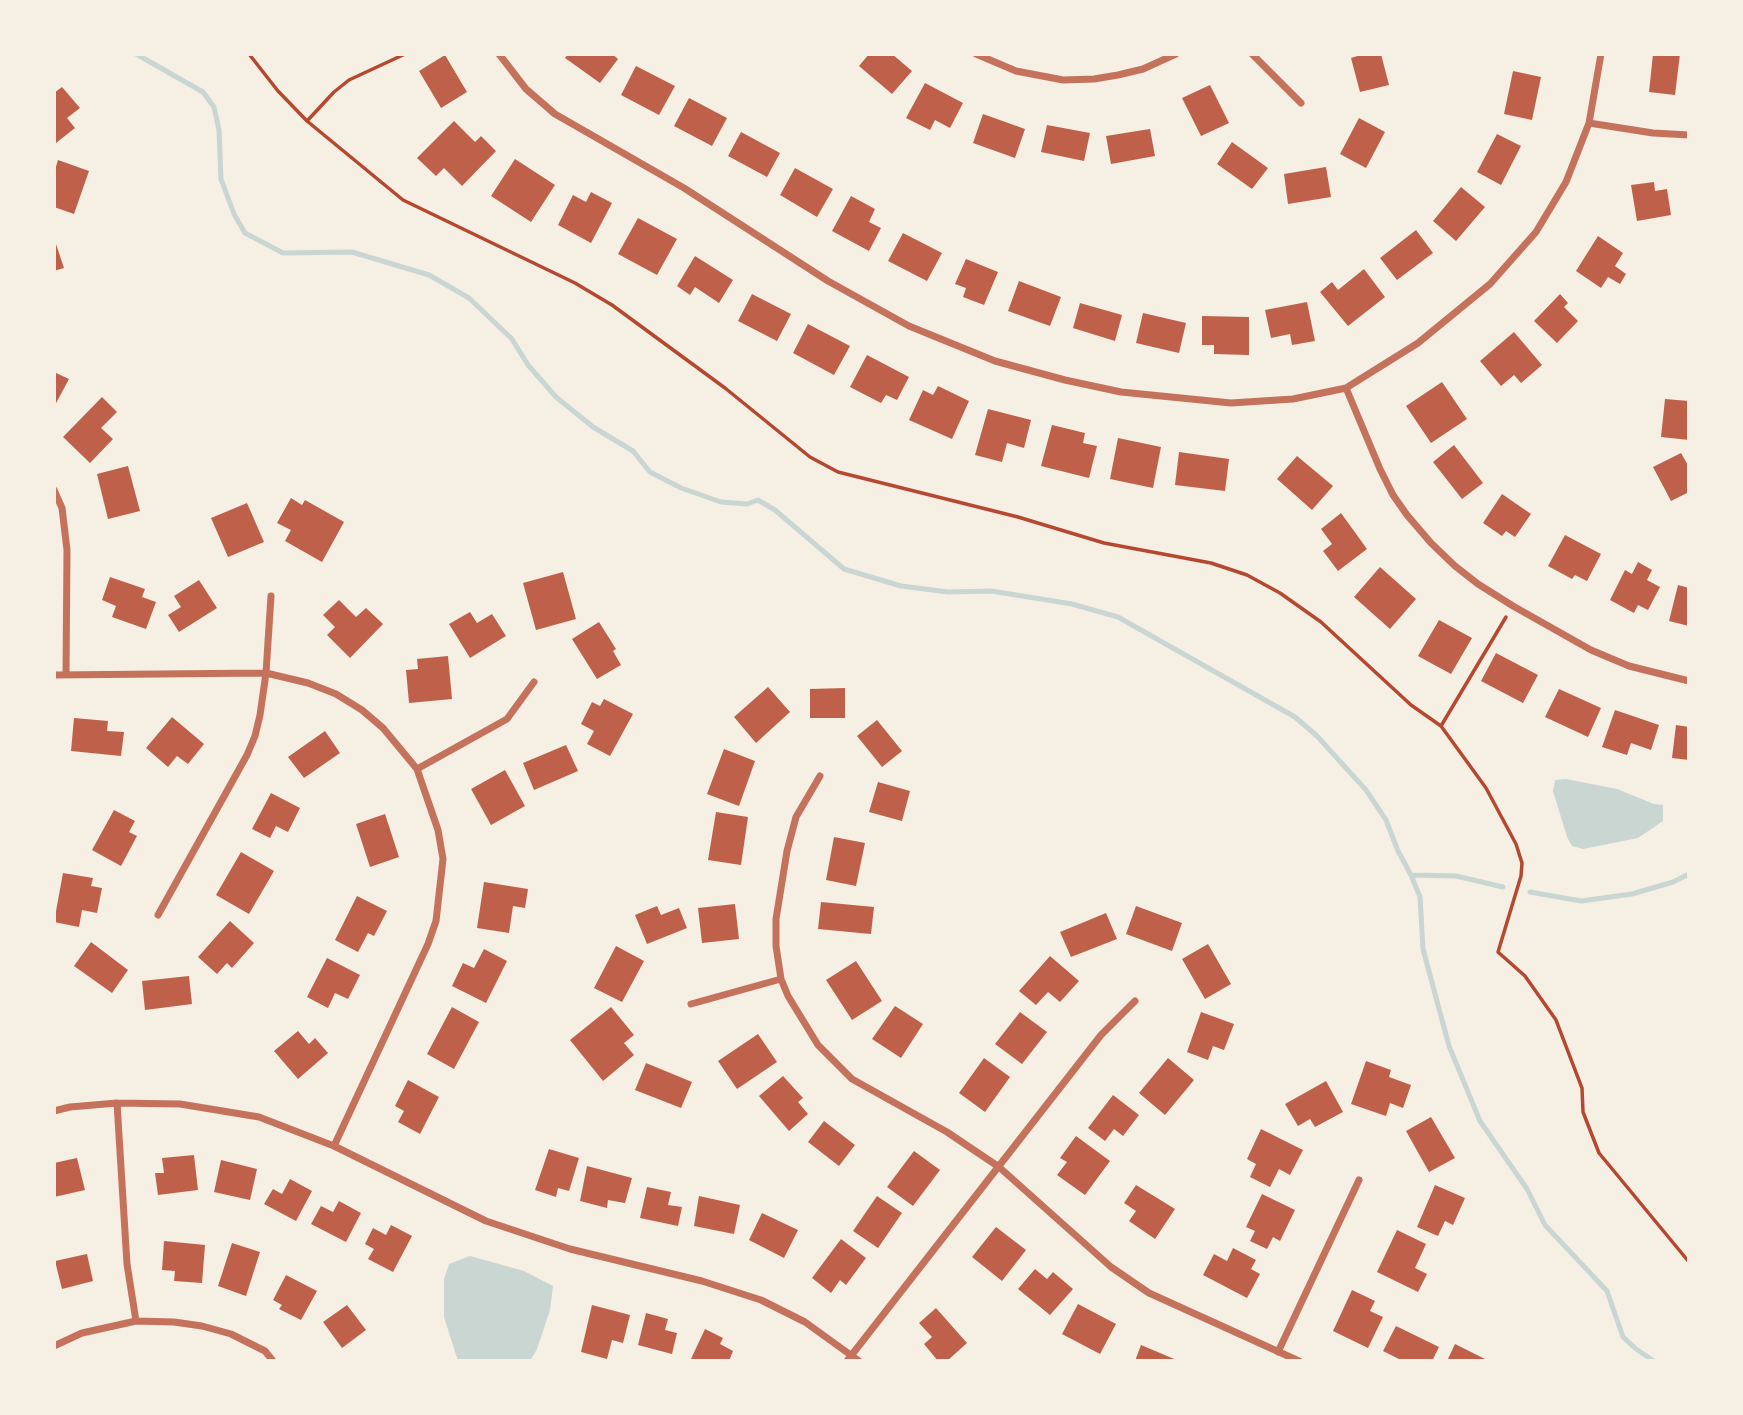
<!DOCTYPE html>
<style>
body{margin:0}
#map{position:relative;width:1743px;height:1415px;overflow:hidden;background:#f6efe4;font-family:"Fira Sans",sans-serif}
canvas{display:block}
.frame{position:absolute;inset:0;border:56px solid #f6efe4;pointer-events:none}
</style>
<div id="map">
<canvas width="1743" height="1415"></canvas>
<div class="frame"></div>
</div>
<script>
const c = document.querySelector('canvas').getContext('2d');
c.lineJoin = 'round';
function paint(path, color) {
  c.fillStyle = color;
  c.fill(path, 'evenodd');
}
function poly(rows) {
  const path = new Path2D();
  for (const r of rows) {
    path.moveTo(r[0], r[1]);
    for (let i = 2; i < r.length; i += 2) path.lineTo(r[i], r[i + 1]);
  }
  return path;
}
function strokePath(path, color, width, dash) {
  c.strokeStyle = color;
  c.lineWidth = width;
  c.lineCap = dash ? 'butt' : 'round';
  c.setLineDash(dash || []);
  c.stroke(path);
}
const water = poly([
 [1566,779,1617,789,1654,804,1663,805,1663,821,1638,838,1583,849,1572,846,1567,837,1553,791,1555,780],
 [470,1256,524,1271,553,1286,550,1310,537,1349,530,1361,458,1361,444,1317,444,1279,449,1264]
]);
const stream = poly([
 [136,54,203,92,214,107,219,130,221,179,234,214,245,233,283,253,352,252,429,275,469,298,512,339,528,365,556,397,593,427,633,451,650,472,681,488,721,502,747,504,758,500,775,510,844,569,901,586,948,592,991,591,1072,604,1118,617,1295,717,1317,736,1366,790,1386,820,1398,851,1411,875,1420,897,1423,949,1449,1046,1480,1121,1527,1189,1545,1225,1607,1291,1623,1337,1636,1349,1654,1361],
 [1411,875,1456,876,1503,887],
 [1530,892,1581,901,1632,894,1673,882,1689,874]
]);
const building = poly([
 [568,54,612,54,618,59,600,83,565,58],
 [869,54,892,54,912,71,892,94,859,66],
 [1364,54,1381,54,1389,85,1360,92,1351,58],
 [1653,54,1680,54,1675,95,1649,92],
 [445,55,467,92,441,108,419,71],
 [636,66,675,86,659,115,621,95],
 [1513,71,1541,77,1532,120,1504,114],
 [925,83,963,103,950,128,935,120,930,130,906,118],
 [1210,85,1229,123,1201,136,1182,98],
 [62,87,80,108,67,118,75,128,56,143,54,93],
 [689,98,727,118,712,146,674,126],
 [983,114,1025,129,1015,158,973,143],
 [1359,118,1385,132,1366,168,1340,154],
 [454,121,475,142,481,136,496,151,462,186,444,168,436,176,417,158],
 [1047,125,1090,133,1084,161,1041,152],
 [1150,129,1155,156,1111,164,1106,136],
 [741,132,780,153,767,177,728,156],
 [1497,134,1521,146,1501,185,1477,172],
 [1232,142,1268,168,1252,189,1217,164],
 [515,159,555,185,531,222,491,196],
 [58,160,89,171,74,214,54,207,54,173],
 [1326,167,1331,197,1288,204,1284,174],
 [795,168,833,189,817,217,780,195],
 [1654,182,1655,191,1667,189,1671,215,1637,221,1631,185],
 [1461,187,1485,207,1456,241,1433,221],
 [591,192,612,203,591,243,558,225,573,195,586,202],
 [851,196,875,209,869,222,881,228,869,251,832,231],
 [638,218,677,239,657,275,618,254],
 [1416,230,1433,253,1397,280,1380,258],
 [903,233,942,253,927,281,888,261],
 [1598,236,1623,253,1615,266,1626,274,1620,284,1608,277,1601,288,1576,271],
 [54,238,64,268,54,271],
 [695,256,733,280,719,303,695,287,690,295,677,286],
 [966,259,998,272,984,305,963,297,966,288,955,284],
 [1364,269,1385,297,1348,326,1320,292,1332,282,1338,290],
 [1019,281,1061,297,1050,326,1008,311],
 [752,294,791,314,777,341,738,321],
 [1560,294,1568,303,1564,307,1578,321,1557,343,1534,321],
 [1307,302,1315,341,1292,345,1290,334,1271,338,1265,310],
 [1080,303,1122,315,1115,341,1073,328],
 [1143,313,1186,323,1179,353,1136,343],
 [1202,316,1249,317,1249,355,1214,354,1214,345,1202,345],
 [808,324,850,346,834,375,793,353],
 [1514,332,1542,365,1521,383,1514,375,1501,386,1480,361],
 [867,355,909,377,897,400,886,395,881,403,850,387],
 [54,372,69,379,54,407],
 [1442,382,1467,419,1431,443,1406,406],
 [938,386,969,401,952,439,909,420,923,390,933,395],
 [102,397,117,412,101,428,113,439,90,463,63,437],
 [1665,399,1689,401,1689,440,1661,437],
 [988,409,1031,420,1024,448,1007,443,1002,462,975,455],
 [1052,425,1085,433,1083,443,1097,446,1089,478,1041,466],
 [1118,438,1161,447,1153,488,1110,479],
 [1454,445,1483,483,1462,499,1433,462],
 [1179,452,1229,459,1225,491,1175,485],
 [1681,453,1689,467,1689,492,1671,501,1653,467],
 [1297,456,1333,486,1312,510,1277,479],
 [128,466,140,511,108,519,97,474],
 [1502,494,1531,514,1515,537,1506,531,1502,536,1483,523],
 [291,498,302,505,305,500,344,522,322,562,285,541,291,530,277,523],
 [247,503,264,542,228,557,211,518],
 [1341,513,1367,549,1338,571,1323,551,1332,544,1321,529],
 [1565,535,1601,554,1587,581,1575,575,1572,579,1548,566],
 [1638,562,1652,570,1647,580,1660,587,1648,610,1638,605,1634,613,1610,600,1625,570,1632,574],
 [1380,567,1416,599,1390,629,1354,597],
 [563,572,576,619,536,630,523,583],
 [110,577,145,589,142,597,156,602,146,629,112,617,116,606,102,600],
 [199,580,217,608,179,632,168,615,181,607,174,596],
 [1678,585,1689,588,1689,626,1669,621],
 [339,600,356,617,366,608,383,624,350,658,327,635,335,627,323,615],
 [470,612,477,623,492,614,506,636,470,658,449,624],
 [1439,620,1472,638,1451,674,1418,656],
 [599,622,616,649,613,651,621,665,597,679,572,639],
 [1496,653,1538,675,1523,703,1481,681],
 [448,656,452,699,409,703,406,670,418,669,417,659],
 [768,687,790,712,756,743,734,717],
 [845,688,845,718,810,718,810,689],
 [1559,689,1601,708,1588,737,1545,717],
 [604,699,633,714,610,756,587,744,594,731,581,724,592,702,600,706],
 [1615,710,1659,725,1651,750,1631,743,1627,755,1602,747],
 [172,717,204,744,188,764,177,756,168,767,146,748],
 [74,718,108,721,107,731,124,732,121,756,71,751],
 [877,720,902,751,882,767,857,736],
 [1676,725,1689,727,1689,760,1672,758],
 [325,731,340,753,304,778,288,757],
 [566,745,578,771,534,790,523,763],
 [724,749,755,761,739,806,707,794],
 [505,770,525,806,491,825,471,789],
 [878,782,910,791,902,821,869,812],
 [271,793,300,808,288,832,276,826,270,838,252,829],
 [114,810,135,821,129,832,137,836,121,866,92,850],
 [716,812,748,817,741,865,708,860],
 [385,814,399,857,370,867,356,824],
 [834,837,865,843,856,886,826,880],
 [241,852,274,871,249,914,216,895],
 [63,873,93,878,91,886,102,888,97,913,82,910,79,927,54,922],
 [484,882,528,889,525,908,513,906,509,933,477,928],
 [357,896,387,911,374,936,368,933,358,952,335,940],
 [821,902,874,907,871,934,818,929],
 [735,904,739,939,702,943,698,908],
 [657,906,661,915,679,908,687,928,647,944,635,915],
 [1136,906,1182,923,1172,951,1126,934],
 [1106,913,1117,939,1071,957,1060,932],
 [230,921,254,943,232,968,227,963,217,974,198,957],
 [91,942,128,970,112,993,74,966],
 [1208,944,1231,984,1205,999,1182,959],
 [616,946,644,961,622,1002,594,988],
 [484,949,507,961,486,1003,452,986,463,963,474,968],
 [1050,956,1079,981,1060,1002,1048,992,1036,1005,1019,991],
 [327,958,360,975,348,999,335,993,328,1008,307,997],
 [856,961,882,1001,852,1020,826,980],
 [189,976,192,1004,145,1010,142,981],
 [895,1006,923,1024,901,1058,872,1039],
 [452,1007,479,1022,454,1069,427,1054],
 [611,1007,634,1035,624,1043,634,1055,603,1081,570,1040],
 [1020,1012,1047,1032,1022,1064,995,1044],
 [1201,1012,1234,1024,1224,1050,1213,1046,1208,1060,1187,1052],
 [298,1031,309,1044,315,1038,328,1053,298,1079,274,1051],
 [758,1034,777,1062,737,1089,718,1061],
 [984,1058,1010,1077,985,1112,959,1093],
 [1168,1058,1194,1080,1165,1115,1139,1093],
 [1366,1061,1391,1070,1389,1077,1411,1085,1403,1108,1390,1103,1386,1116,1351,1104],
 [646,1063,692,1082,681,1108,635,1090],
 [783,1076,803,1098,798,1102,808,1114,789,1131,759,1096],
 [408,1080,439,1097,420,1134,398,1122,404,1111,395,1106],
 [1326,1081,1343,1112,1315,1127,1310,1119,1298,1126,1285,1104],
 [1113,1095,1139,1115,1123,1136,1114,1129,1105,1141,1088,1128],
 [1431,1117,1455,1158,1429,1172,1406,1131],
 [824,1121,855,1145,839,1166,808,1142],
 [1261,1129,1303,1150,1290,1175,1279,1169,1270,1187,1250,1177,1256,1164,1247,1159],
 [1076,1136,1110,1161,1085,1195,1057,1175,1067,1162,1060,1158],
 [549,1149,579,1158,569,1191,558,1188,556,1197,535,1190],
 [914,1151,940,1170,913,1206,887,1187],
 [194,1155,198,1190,158,1195,155,1173,164,1173,162,1158],
 [77,1158,85,1190,54,1197,54,1163],
 [221,1160,257,1169,250,1200,214,1192],
 [587,1166,632,1178,625,1203,608,1200,607,1208,580,1201],
 [290,1179,312,1191,296,1221,264,1204,273,1189,282,1194],
 [1136,1185,1175,1209,1155,1239,1129,1221,1136,1211,1124,1203],
 [1435,1185,1465,1198,1453,1225,1445,1221,1438,1236,1417,1227],
 [647,1187,671,1192,668,1205,682,1207,678,1226,640,1218],
 [1262,1194,1295,1210,1280,1241,1273,1237,1267,1249,1250,1241,1255,1231,1246,1227],
 [699,1196,740,1205,734,1234,694,1226],
 [877,1196,902,1213,878,1248,853,1231],
 [339,1201,361,1213,346,1242,311,1224,321,1206,333,1212],
 [762,1213,798,1230,784,1258,749,1240],
 [391,1225,412,1236,393,1272,368,1259,374,1249,365,1244,373,1228,386,1235],
 [996,1227,1026,1250,1002,1281,972,1257],
 [1397,1230,1426,1244,1415,1268,1427,1274,1418,1292,1377,1272],
 [841,1239,866,1258,846,1285,840,1280,831,1293,812,1278],
 [164,1241,205,1245,202,1283,174,1281,175,1271,162,1270],
 [232,1243,260,1252,246,1296,218,1286],
 [1233,1248,1256,1260,1251,1269,1260,1274,1247,1298,1203,1275,1214,1254,1227,1261],
 [87,1254,93,1281,62,1289,55,1261],
 [1035,1269,1047,1279,1053,1272,1073,1289,1050,1315,1018,1289],
 [286,1275,317,1291,301,1320,279,1309,282,1305,273,1300],
 [1352,1290,1375,1301,1370,1311,1383,1317,1368,1348,1333,1331],
 [1078,1304,1116,1324,1100,1354,1062,1334],
 [347,1305,366,1330,342,1348,323,1322],
 [592,1305,630,1315,623,1343,612,1340,607,1359,581,1352],
 [936,1308,967,1343,947,1361,938,1361,924,1344,932,1337,919,1323],
 [646,1313,668,1319,665,1330,677,1333,672,1354,638,1345],
 [1396,1326,1439,1347,1432,1361,1403,1361,1383,1351],
 [705,1329,723,1338,720,1344,733,1351,729,1361,690,1361],
 [1455,1344,1489,1361,1447,1361],
 [1141,1345,1179,1361,1135,1361]
]);
const path = poly([
 [249,54,278,91,307,121,403,200,575,283,612,305,725,388,810,457,838,472,1018,517,1104,543,1211,563,1247,575,1280,593,1321,622,1411,705,1441,726,1486,788,1516,844,1522,863,1521,876,1498,952,1525,976,1556,1020,1582,1088,1583,1112,1599,1153,1689,1262],
 [307,121,334,92,349,80,405,54],
 [1441,726,1506,617]
]);
const minor = poly([
 [499,54,526,89,555,114,684,188,828,281,909,326,995,361,1065,380,1121,392,1231,403,1293,399,1346,388,1418,343,1490,284,1536,232,1566,182,1589,123,1601,54],
 [976,54,1016,71,1063,80,1094,79,1118,75,1143,69,1176,54],
 [1252,54,1301,103],
 [1589,123,1653,133,1689,135],
 [1346,388,1380,469,1393,495,1407,515,1431,543,1455,566,1478,584,1513,606,1591,650,1629,666,1689,681],
 [54,490,62,508,67,550,66,675],
 [54,675,266,673,308,683,336,694,362,710,383,728,417,769,438,830,443,859,436,921,428,944,334,1146],
 [417,769,507,719,534,682],
 [820,776,796,817,787,851,776,919,776,946,781,979,788,996,818,1045,852,1079,947,1132,999,1167,1111,1267,1149,1293,1299,1361],
 [158,915,247,755,255,736,260,715,266,673,271,596],
 [691,1004,781,979],
 [117,1103,127,1264,136,1321],
 [54,1111,70,1107,117,1103,180,1104,259,1117,334,1146,486,1221,570,1249,702,1281,761,1300,805,1322,859,1361],
 [54,1346,82,1333,136,1321,174,1322,202,1326,231,1334,265,1351,273,1361],
 [1278,1352,1359,1180],
 [847,1361,1101,1035,1135,1001]
]);
paint(water, '#c9d6d2');
strokePath(stream, '#c9d6d2', 5);
paint(building, '#bf614a');
strokePath(path, '#b5482f', 3.5);
strokePath(minor, '#c5725c', 7);
</script>
